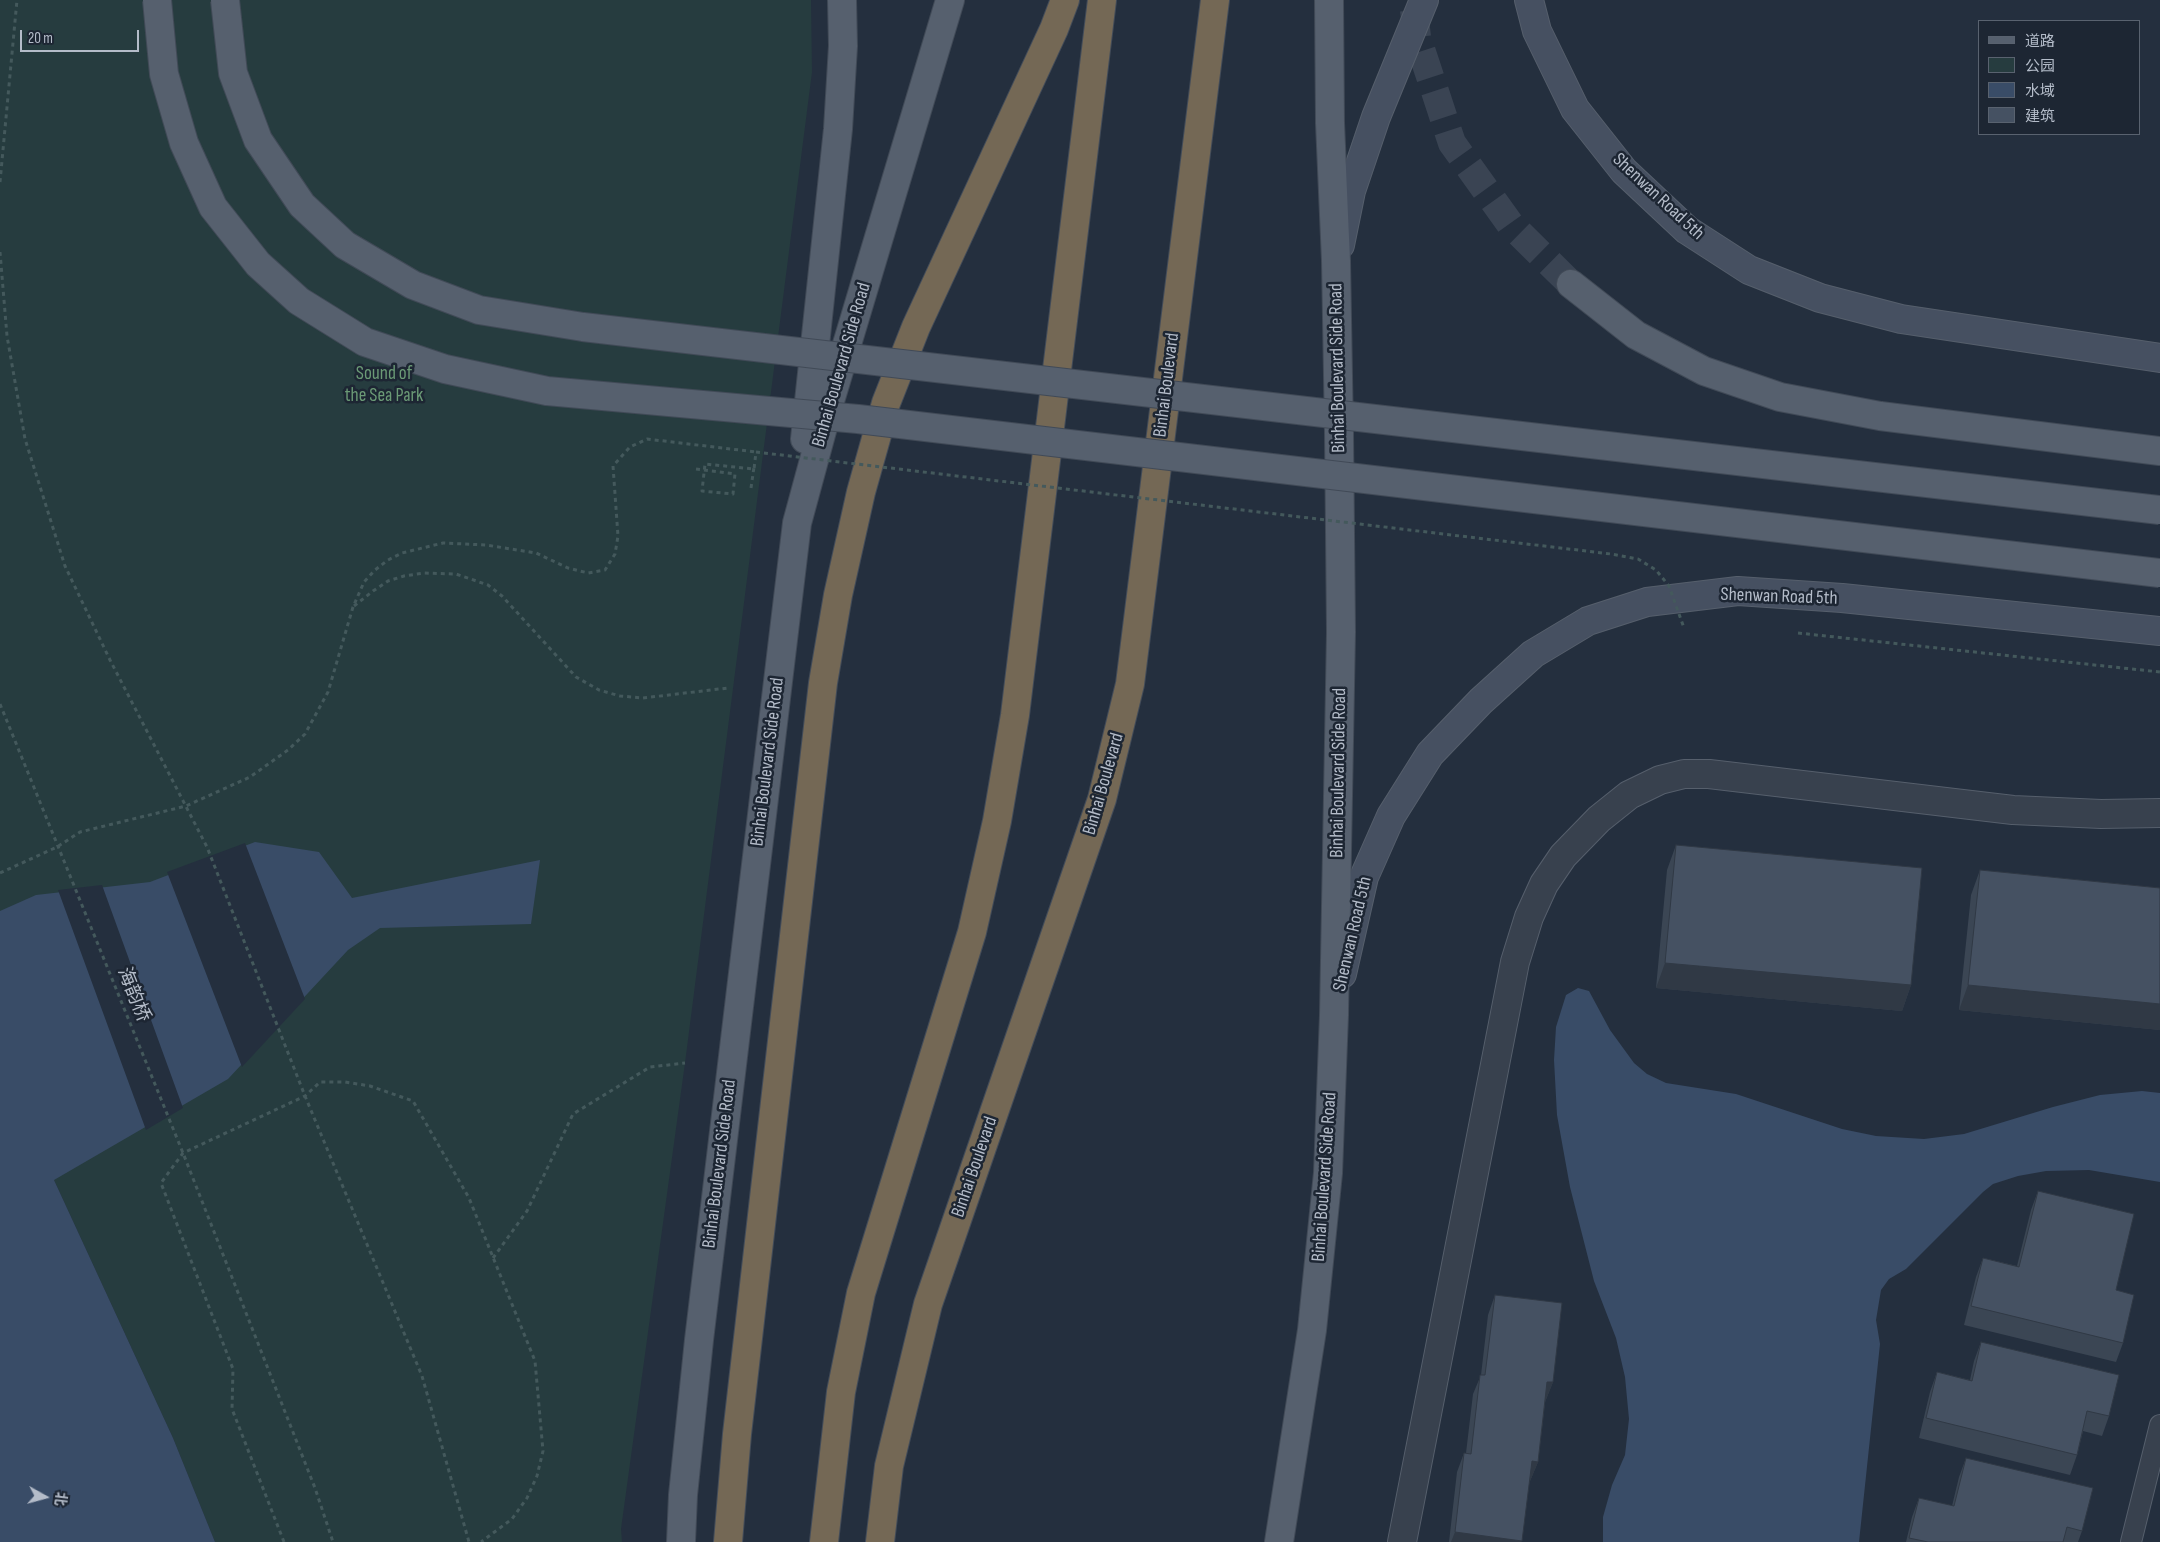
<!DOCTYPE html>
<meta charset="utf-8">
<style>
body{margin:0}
#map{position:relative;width:2160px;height:1542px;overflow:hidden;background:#242f3e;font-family:"Sofia Sans Condensed","Noto Sans SC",sans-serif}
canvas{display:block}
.legend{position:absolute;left:1978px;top:20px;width:162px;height:115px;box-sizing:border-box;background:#1d2633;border:1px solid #59626f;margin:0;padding:6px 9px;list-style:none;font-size:15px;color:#b4bcc9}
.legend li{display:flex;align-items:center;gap:10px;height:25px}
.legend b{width:25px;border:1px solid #59626f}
.north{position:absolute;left:20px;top:1472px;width:50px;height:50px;-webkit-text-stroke:4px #1d2633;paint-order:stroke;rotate:97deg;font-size:14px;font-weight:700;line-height:20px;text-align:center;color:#b4bcc9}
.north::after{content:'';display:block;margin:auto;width:18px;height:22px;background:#b4bcc9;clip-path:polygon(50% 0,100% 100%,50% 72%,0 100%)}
.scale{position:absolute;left:20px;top:30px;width:119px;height:22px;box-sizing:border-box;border:2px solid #b4bcc9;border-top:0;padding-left:6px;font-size:15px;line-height:18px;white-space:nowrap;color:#b4bcc9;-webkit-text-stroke:4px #1d2633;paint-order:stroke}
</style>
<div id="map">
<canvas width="2160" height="1542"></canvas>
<ul class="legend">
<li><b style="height:6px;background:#56606e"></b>道路</li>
<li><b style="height:14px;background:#263c3f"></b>公园</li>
<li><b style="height:14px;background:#394c67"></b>水域</li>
<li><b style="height:14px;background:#455162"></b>建筑</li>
</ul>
<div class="north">北</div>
<div class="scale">20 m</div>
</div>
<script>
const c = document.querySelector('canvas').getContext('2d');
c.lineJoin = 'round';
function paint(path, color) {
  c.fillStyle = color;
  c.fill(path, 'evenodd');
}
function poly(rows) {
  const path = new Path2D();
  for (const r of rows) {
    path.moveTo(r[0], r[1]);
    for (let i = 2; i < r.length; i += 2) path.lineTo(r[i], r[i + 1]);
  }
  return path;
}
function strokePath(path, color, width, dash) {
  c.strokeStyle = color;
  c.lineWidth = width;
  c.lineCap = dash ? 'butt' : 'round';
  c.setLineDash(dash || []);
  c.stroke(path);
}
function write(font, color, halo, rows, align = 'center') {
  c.font = font + ' "Sofia Sans Condensed","Noto Sans SC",sans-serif';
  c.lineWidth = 5;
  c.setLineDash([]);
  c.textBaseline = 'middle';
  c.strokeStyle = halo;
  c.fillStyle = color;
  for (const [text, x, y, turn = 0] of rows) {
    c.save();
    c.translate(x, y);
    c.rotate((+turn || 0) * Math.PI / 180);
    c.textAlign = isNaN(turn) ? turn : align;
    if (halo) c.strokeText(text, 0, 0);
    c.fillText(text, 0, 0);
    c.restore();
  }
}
const green = poly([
 [0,0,811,0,812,72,685,1063,621,1529,622,1542,215,1542,173,1438,54,1180,0,1054]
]);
const water = poly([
 [255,842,319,852,352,898,540,860,531,924,380,928,348,950,228,1079,54,1180,173,1438,215,1542,0,1542,0,911,36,895,150,882],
 [1578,988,1589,991,1610,1030,1634,1063,1647,1074,1666,1083,1736,1094,1842,1129,1876,1136,1924,1139,1964,1134,2053,1107,2100,1095,2142,1091,2160,1093,2160,1182,2089,1170,2046,1171,2018,1176,1993,1184,1983,1192,1906,1269,1889,1279,1881,1290,1876,1320,1880,1344,1859,1542,1603,1542,1603,1517,1612,1485,1625,1455,1629,1419,1625,1377,1616,1338,1594,1281,1570,1187,1557,1115,1554,1060,1556,1027,1566,995]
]);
const pier = poly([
 [245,843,305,999,242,1067,167,872],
 [102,885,183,1108,146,1130,58,890]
]);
const primaryTunnel = poly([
 [1414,10,1417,37,1452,143,1510,224,1571,284]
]);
const path = poly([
 [0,182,17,0],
 [0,252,7,336,25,439,65,566,110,660,207,847,305,1096,422,1376,469,1542],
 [696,469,735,474,733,494,702,491,705,464,754,469,756,452],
 [751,488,754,467],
 [354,606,373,591,388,581,404,576,424,573,456,574,488,585,502,596,576,677,599,690,620,696,643,698,728,688],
 [1798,633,2160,672],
 [0,704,183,1153,315,1488,333,1542],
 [0,873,57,847,80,832,186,806,250,777,288,750,305,734,328,692,353,607,364,582,375,570,388,560,402,553,443,543,486,545,536,553,568,568,588,573,605,570,615,554,618,536,613,466,630,447,647,439,756,452],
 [493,1258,527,1211,573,1114,650,1067,685,1063],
 [284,1542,232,1409,233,1369,161,1183,183,1153,305,1096,320,1082,345,1082,370,1086,413,1101,469,1198,535,1361,543,1451,537,1476,527,1498,512,1519,481,1542]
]);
const lane = poly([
 [2131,1542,2160,1425]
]);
const street = poly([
 [1402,1542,1515,962,1529,917,1544,884,1563,856,1599,819,1629,795,1660,780,1684,774,1709,774,2013,810,2101,814,2160,813]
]);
const secondary = poly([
 [1529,0,1537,31,1575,109,1624,171,1687,230,1749,270,1820,298,1901,319,2160,358],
 [1340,245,1351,191,1376,117,1424,0],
 [1342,974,1364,877,1391,816,1430,754,1481,701,1533,654,1588,621,1647,602,1738,591,1842,598,2160,631]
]);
const primary = poly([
 [1571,284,1636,335,1704,371,1780,397,1880,416,2160,451],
 [805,439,838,129,843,46,842,0],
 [681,1542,683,1495,699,1340,797,523,830,401,950,0],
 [1279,1542,1312,1330,1328,1173,1334,1015,1341,632,1339,433,1336,261,1330,123,1329,0]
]);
const highway = poly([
 [728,1542,737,1434,823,683,838,595,861,492,886,403,916,327,1054,29,1065,0],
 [824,1542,841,1392,861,1293,972,932,997,821,1015,715,1102,0],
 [880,1542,889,1466,928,1304,1102,799,1130,684,1215,0]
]);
const pathBridge = poly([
 [756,452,1611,554,1638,559,1656,570,1669,586,1684,628]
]);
const primaryBridge = poly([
 [157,0,164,74,184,143,213,207,258,264,299,301,365,342,445,369,547,391,858,419,2160,573],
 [225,0,233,73,258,140,302,205,345,245,413,285,479,310,583,327,2160,510]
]);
const wall = poly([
 [1676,845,1911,985,1902,1011,1656,988,1667,870],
 [1980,870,2160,888,2160,1030,1959,1010,1971,895],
 [2038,1191,2116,1290,2123,1343,2116,1362,1964,1325,1976,1277,1983,1258,2017,1266,2031,1210],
 [1495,1295,1553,1382,1545,1402,1538,1462,1530,1481,1529,1481,1521,1542,1449,1542,1457,1472,1464,1453,1466,1453,1473,1394,1481,1375,1488,1315],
 [1981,1342,2109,1416,2102,1436,2083,1431,2077,1455,2070,1475,1919,1438,1930,1392,1937,1372,1970,1380,1974,1361],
 [1966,1458,2082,1531,2078,1542,1906,1542,1912,1517,1919,1498,1952,1506,1959,1477]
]);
const shadedWall = poly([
 [1665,963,1911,985,1902,1011,1656,988],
 [1968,985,2160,1004,2160,1030,1959,1010],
 [1547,1382,1553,1382,1545,1402,1540,1401],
 [1532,1461,1538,1462,1530,1481,1525,1480],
 [1455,1532,1522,1541,1521,1542,1451,1542]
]);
const building = poly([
 [1676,845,1922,868,1911,985,1665,963,1676,845],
 [1980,870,2160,888,2160,1004,1968,985,1980,870],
 [2038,1191,2134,1214,2116,1290,2134,1295,2123,1343,1971,1306,1983,1258,2019,1267,2038,1191],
 [1495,1295,1562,1303,1553,1382,1547,1382,1538,1462,1532,1461,1522,1541,1455,1532,1464,1453,1471,1454,1480,1375,1485,1375,1495,1295],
 [1981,1342,2119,1375,2109,1416,2087,1411,2077,1455,1926,1418,1937,1372,1972,1381,1981,1342],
 [1966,1458,2093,1488,2082,1531,2067,1527,2063,1542,1928,1542,1909,1538,1919,1498,1954,1506,1966,1458]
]);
const streetNames = [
 ["Shenwan Road 5th",1658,197,43],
 ["Binhai Boulevard Side Road",842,365,-74],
 ["Binhai Boulevard Side Road",1338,368,-91],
 ["Binhai Boulevard",1167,385,-83],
 ["Shenwan Road 5th",1779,597,2],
 ["Binhai Boulevard Side Road",768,762,-83],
 ["Binhai Boulevard Side Road",1339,773,-89],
 ["Binhai Boulevard",1104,784,-74],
 ["Shenwan Road 5th",1353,934,-77],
 ["海韵桥",133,995,68],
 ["Binhai Boulevard Side Road",720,1164,-83],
 ["Binhai Boulevard",975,1167,-71],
 ["Binhai Boulevard Side Road",1325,1177,-86]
];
const parkNames = [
 ["Sound of",384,374],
 ["the Sea Park",384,396]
];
paint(green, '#263c3f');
paint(water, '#394c67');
paint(pier, '#242f3e');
strokePath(primaryTunnel, '#3a4453', 28, [28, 14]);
strokePath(lane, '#565f6c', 22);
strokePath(street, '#565f6c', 30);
strokePath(secondary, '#565f6c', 30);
strokePath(primary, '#414a57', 30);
strokePath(highway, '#434c59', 30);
strokePath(path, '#44595c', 3, [4, 4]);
strokePath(lane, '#38414e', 20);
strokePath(street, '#38414e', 28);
strokePath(secondary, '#465061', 28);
strokePath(primary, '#56606e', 28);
strokePath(highway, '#746855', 28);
strokePath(primaryBridge, '#414a57', 30, []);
strokePath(pathBridge, '#44595c', 3, [4, 4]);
strokePath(primaryBridge, '#56606e', 28);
paint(wall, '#3b4654');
paint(shadedWall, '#303945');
paint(building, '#455162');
strokePath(building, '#303945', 1);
write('19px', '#b4bcc9', '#1d2633', streetNames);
write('19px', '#6b9a76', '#1d2633', parkNames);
</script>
